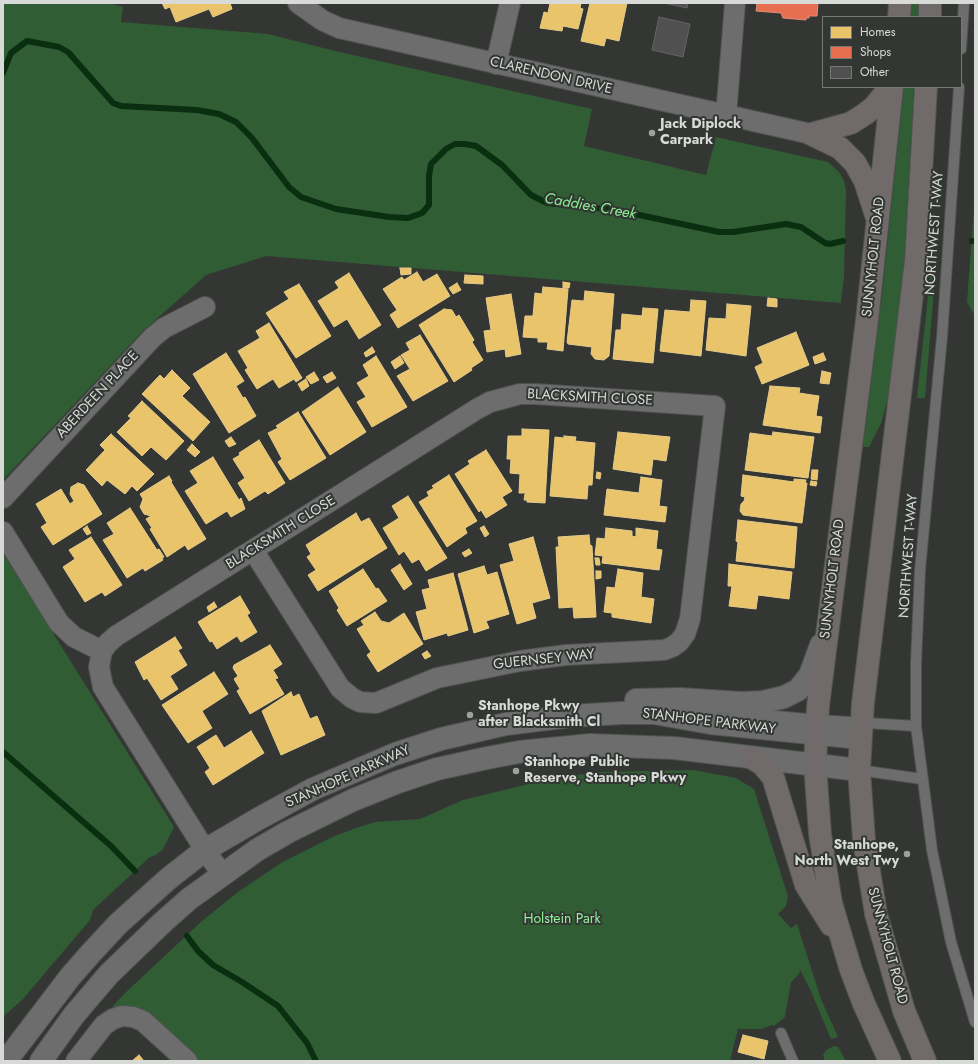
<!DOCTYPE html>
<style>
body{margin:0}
#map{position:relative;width:978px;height:1064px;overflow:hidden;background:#343634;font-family:Jost,sans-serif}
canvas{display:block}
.frame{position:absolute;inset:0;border:4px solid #d7dad7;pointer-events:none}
.legend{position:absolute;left:822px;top:16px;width:140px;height:72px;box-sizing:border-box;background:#333733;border:1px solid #757875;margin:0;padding:5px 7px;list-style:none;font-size:12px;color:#d7dad7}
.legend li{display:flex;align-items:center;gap:8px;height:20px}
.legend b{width:20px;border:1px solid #757875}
</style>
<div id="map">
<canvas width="978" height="1064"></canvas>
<div class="frame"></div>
<ul class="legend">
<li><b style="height:11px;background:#e9c46a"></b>Homes</li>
<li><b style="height:11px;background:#e76f51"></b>Shops</li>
<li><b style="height:11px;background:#4f504f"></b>Other</li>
</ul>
</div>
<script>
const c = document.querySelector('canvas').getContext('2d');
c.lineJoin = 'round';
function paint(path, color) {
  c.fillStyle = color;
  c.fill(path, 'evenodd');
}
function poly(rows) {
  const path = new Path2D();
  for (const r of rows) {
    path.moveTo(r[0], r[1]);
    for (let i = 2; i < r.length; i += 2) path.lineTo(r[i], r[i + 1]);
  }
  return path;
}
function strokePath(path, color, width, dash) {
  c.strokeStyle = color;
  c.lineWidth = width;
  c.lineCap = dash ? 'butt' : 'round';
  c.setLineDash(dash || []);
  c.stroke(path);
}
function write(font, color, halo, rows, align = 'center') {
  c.font = font + ' Jost,sans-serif';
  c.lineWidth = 4;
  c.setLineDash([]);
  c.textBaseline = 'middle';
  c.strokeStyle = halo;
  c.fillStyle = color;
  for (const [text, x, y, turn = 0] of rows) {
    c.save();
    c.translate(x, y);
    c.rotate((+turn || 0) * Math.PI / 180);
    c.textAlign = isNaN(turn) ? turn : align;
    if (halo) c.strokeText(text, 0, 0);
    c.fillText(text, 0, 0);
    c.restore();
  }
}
const green = poly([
 [3,3,109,3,123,7,121,22,268,34,335,51,592,109,584,146,706,175,716,137,828,162,839,172,844,181,846,190,844,276,841,303,266,256,206,275,142,332,3,480],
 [910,3,919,3,918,17,909,17],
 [904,87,914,87,903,280,888,399,881,423,869,447,863,447,882,295],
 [975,195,975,313,973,313,967,302],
 [930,277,935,277,925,398,917,398],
 [3,553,174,827,163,849,156,855,150,857,93,910,90,920,23,999,3,1017],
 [693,770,736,778,754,789,788,896,786,906,778,914,791,928,797,924,821,999,838,1037,831,1039,810,989,800,970,799,974,791,982,785,1017,774,1026,772,1025,761,1029,738,1029,730,1061,199,1061,176,1038,114,1010,113,1006,124,994,202,921,238,892,281,863,330,838,356,828,375,822,420,819,463,800,553,778,599,772],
 [834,1046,838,1047,846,1061,825,1061,823,1055,826,1050]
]);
const homes = poly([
 [162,3,230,3,232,9,213,17,209,9,176,22,170,7,165,9,162,3],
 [550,3,581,3,580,8,583,9,578,29,563,26,562,31,540,28,544,12,548,13,550,3],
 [590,3,627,3,619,41,606,38,604,46,581,41,590,3],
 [400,268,411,268,411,274,401,275,400,268],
 [417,272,423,282,437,274,450,296,398,328,390,315,397,310,383,289,402,277,404,280,417,272],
 [349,273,381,325,359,339,347,319,334,327,318,301,339,288,335,282,349,273],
 [465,275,483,276,483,284,464,283,465,275],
 [563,282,570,283,569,288,563,288,563,282],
 [457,283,461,290,453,294,449,288,457,283],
 [299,284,331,336,296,358,266,313,289,299,284,292,299,284],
 [543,287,568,289,563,351,547,349,548,342,538,342,538,338,523,337,525,316,533,316,535,293,542,294,543,287],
 [585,291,614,294,609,356,604,360,595,359,591,354,592,347,568,344,567,342,572,300,584,301,585,291],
 [511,294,521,354,506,357,505,349,487,352,484,331,491,330,486,298,511,294],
 [768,298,777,299,777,307,767,306,768,298],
 [691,300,706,301,701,356,660,351,665,310,690,312,691,300],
 [727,304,751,306,746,356,706,350,709,318,726,319,727,304],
 [643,308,658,309,653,363,613,359,616,330,621,330,622,314,642,316,643,308],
 [444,309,452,310,456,317,459,315,474,340,472,342,483,360,471,368,472,370,454,382,419,325,444,309],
 [269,323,302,378,296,382,294,379,279,388,273,379,257,389,245,370,248,368,238,351,260,338,256,331,269,323],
 [796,332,809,365,762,384,755,367,763,363,757,348,796,332],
 [420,335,448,381,413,401,397,376,410,369,401,355,410,350,406,343,420,335],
 [372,347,375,352,366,357,364,353,372,347],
 [226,353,244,381,236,386,243,398,245,397,256,416,229,433,193,374,226,353],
 [823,353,826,360,815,364,813,357,823,353],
 [376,356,407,407,372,427,357,402,366,397,357,383,369,376,363,365,376,356],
 [400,356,404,363,395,369,391,362,400,356],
 [172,370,190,388,182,396,210,422,193,441,142,394,160,375,164,379,172,370],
 [822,371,831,373,829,384,820,383,822,371],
 [314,372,319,380,311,384,306,377,314,372],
 [332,372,336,378,327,383,323,377,332,372],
 [306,379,309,386,302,391,298,384,306,379],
 [770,386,800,388,799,393,819,396,816,416,822,417,820,433,763,425,770,386],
 [338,387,366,432,330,455,302,412,338,387],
 [142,401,184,441,166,460,151,447,142,456,117,432,131,418,128,416,142,401],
 [298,412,326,458,290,480,278,462,282,459,268,433,278,428,276,426,298,412],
 [522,429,549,430,545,503,527,502,527,500,524,500,525,494,527,493,519,493,520,474,510,473,511,459,507,459,508,436,522,436,522,429],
 [618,432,670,437,666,461,653,459,651,475,613,469,618,432],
 [773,432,814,437,808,478,745,470,750,433,772,436,773,432],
 [111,434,154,474,137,491,132,486,125,494,107,480,102,486,86,470,105,450,100,445,111,434],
 [564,436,576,437,575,441,595,443,592,485,588,485,587,499,550,496,555,437,564,438,564,436],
 [231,437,236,444,229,447,225,441,231,437],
 [259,440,285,483,268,494,265,491,249,501,238,483,245,478,233,459,240,455,239,453,259,440],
 [192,444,200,452,195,457,187,450,192,444],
 [486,450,512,491,502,497,507,505,486,518,481,510,479,512,455,474,470,464,468,461,486,450],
 [213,457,239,500,241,498,245,509,231,517,227,511,206,524,185,491,198,483,190,471,213,457],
 [812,470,818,470,817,480,811,479,812,470],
 [597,472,601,473,600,479,596,478,597,472],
 [449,475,477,521,465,528,467,533,447,547,419,502,429,496,427,492,434,488,432,486,449,475],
 [743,475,794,482,794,479,806,480,805,483,807,483,802,523,743,515,740,511,741,504,744,501,745,497,741,496,743,475],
 [169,476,172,481,171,482,206,539,188,550,185,545,167,557,150,529,152,528,146,519,151,516,144,514,140,507,143,499,140,494,169,476],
 [641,477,662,480,659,506,667,507,665,522,604,515,607,489,639,493,641,477],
 [811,481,817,482,816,486,810,485,811,481],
 [78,483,84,485,102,514,53,545,41,527,47,523,36,504,61,489,70,504,74,501,70,494,71,487,78,483],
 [408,496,447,558,426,571,419,559,412,563,404,551,399,555,383,528,399,518,392,506,408,496],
 [130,508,157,550,159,549,164,557,162,558,163,560,145,571,143,568,127,578,103,540,114,534,107,523,130,508],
 [356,513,361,522,369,518,387,548,318,591,308,575,316,570,307,557,311,554,306,545,356,513],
 [738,520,797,527,794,568,736,561,738,542,736,541,738,520],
 [87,526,91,533,87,535,83,529,87,526],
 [484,526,489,534,485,537,480,528,484,526],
 [606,528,632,531,632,536,636,537,636,528,658,531,656,549,662,550,659,570,602,563,603,556,595,555,597,538,605,539,606,528],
 [589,535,590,545,592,546,596,617,574,618,573,607,559,608,556,547,559,547,558,537,589,535],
 [91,537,122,585,105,596,102,592,85,602,63,567,75,559,69,550,91,537],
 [533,537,550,598,532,603,536,618,517,624,500,565,514,561,509,544,533,537],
 [469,549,472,553,465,557,462,553,469,549],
 [595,558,599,558,600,565,596,565,595,558],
 [400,564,412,584,404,590,391,570,400,564],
 [729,564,792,572,789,599,758,595,756,609,729,606,732,586,728,586,729,564],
 [484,566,487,575,497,572,509,614,486,621,489,628,474,633,458,574,484,566],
 [363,569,376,589,378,588,387,601,347,626,337,610,339,608,329,591,363,569],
 [618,569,643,573,641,597,654,599,651,623,612,617,612,613,604,612,607,587,615,588,618,569],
 [596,571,601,571,601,578,596,579,596,571],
 [453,573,468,630,448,636,447,633,424,640,416,612,427,609,422,590,430,588,428,580,453,573],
 [240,596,250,613,247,615,257,632,241,642,237,636,217,649,212,641,210,642,198,622,240,596],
 [214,602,217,607,209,612,207,607,214,602],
 [375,612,381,621,389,623,404,613,423,644,378,672,367,655,371,652,357,629,364,625,361,621,375,612],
 [175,637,182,648,178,650,187,665,170,676,178,689,161,700,147,678,144,680,135,662,175,637],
 [270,645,282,664,273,670,278,678,275,679,284,694,250,714,237,691,240,689,234,679,238,676,233,668,234,665,270,645],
 [427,651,431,656,425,659,422,654,427,651],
 [214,672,228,694,202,711,212,728,188,743,162,705,214,672],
 [291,692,293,697,299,694,310,719,317,716,325,735,281,755,262,711,291,692],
 [251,731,264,753,213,785,205,772,210,768,197,747,216,735,224,748,251,731],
 [743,1035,768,1041,764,1059,738,1052,743,1035],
 [139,1055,144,1061,132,1061,139,1055]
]);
const shops = poly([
 [755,3,818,3,817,16,809,16,809,18,806,18,806,20,783,18,781,13,756,11,757,5,755,3]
]);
const stream = poly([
 [3,73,11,53,27,41,59,47,68,52,113,103,121,106,197,110,219,114,236,122,252,138,289,187,301,197,336,209,389,217,408,218,422,213,429,205,429,176,431,164,446,149,455,144,465,144,476,146,502,165,531,195,547,203,616,210,719,232,733,232,786,224,801,227,825,243,830,244,843,241],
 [972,241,975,241],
 [3,752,111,846,135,871],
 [187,936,198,951,213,965,242,982,278,1006,307,1043,316,1061]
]);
const building = poly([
 [664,3,688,3,687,8,664,3],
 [659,17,690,24,683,57,652,50,659,17]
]);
const service = poly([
 [961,49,964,3],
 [959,87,942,337,920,570,916,663,916,726,932,850,951,942,975,1022],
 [735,712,817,720,916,726],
 [859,770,922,779],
 [781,1033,793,1061]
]);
const minor = poly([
 [298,3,322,20,339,28,811,134],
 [496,64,510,3],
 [726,116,735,3],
 [3,498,153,337,164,328,205,307],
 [3,532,59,623,74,637,102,651],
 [222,874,205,850,103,687,99,667,102,651,108,643,116,636,477,409,490,402,520,394,535,394,715,406,690,619,685,634,679,642,672,647,664,650,566,655,520,661,437,678,376,703,360,702,352,698,340,688,253,550],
 [76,1061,104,1025,113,1019,122,1016,133,1017,143,1021,187,1061]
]);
const secondary = poly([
 [636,700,680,699,741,703,763,702,784,697,798,690,810,675,821,645],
 [6,1061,70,977,91,953,118,924,168,879,205,850,258,819,313,789,395,754,441,739,506,724,571,716,621,713,654,713,710,723,860,738],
 [41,1061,74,1015,109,974,163,922,189,899,257,850,288,832,353,800,398,782,437,769,487,758,519,752,590,745,674,748,859,770]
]);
const primary = poly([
 [899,17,900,3],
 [930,17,930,3],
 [811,134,840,148,855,163,865,181,876,215],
 [811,134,851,123,865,114,874,107,890,87],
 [750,757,762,764,773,777,806,885,831,925],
 [890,1061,864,1004,851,970,831,903,820,834,815,764,818,706,867,320,892,87],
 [925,1061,904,1011,876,914,864,840,859,770,863,703,916,261,926,87]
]);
const markers = [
 [652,133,4,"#9ea19e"],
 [470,715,4,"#9ea19e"],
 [516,771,4,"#9ea19e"],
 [907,854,4,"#9ea19e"]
];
const streetNames = [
 ["CLARENDON DRIVE",551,76,13],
 ["NORTHWEST T-WAY",935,233,-86],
 ["SUNNYHOLT ROAD",874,257,-84],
 ["ABERDEEN PLACE",98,395,-47],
 ["BLACKSMITH CLOSE",590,398,3],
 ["BLACKSMITH CLOSE",281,533,-32],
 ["NORTHWEST T-WAY",909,556,-86],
 ["SUNNYHOLT ROAD",833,579,-83],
 ["GUERNSEY WAY",544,660,-6],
 ["STANHOPE PARKWAY",709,722,7],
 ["STANHOPE PARKWAY",348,777,-24],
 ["SUNNYHOLT ROAD",887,946,75]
];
const poiNames = [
 ["Jack Diplock",660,125],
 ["Carpark",660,141],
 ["Stanhope Pkwy",478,707],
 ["after Blacksmith Cl",478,723],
 ["Stanhope Public",524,763],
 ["Reserve, Stanhope Pkwy",524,779],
 ["Stanhope,",899,846,"right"],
 ["North West Twy",899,862,"right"]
];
const parkNames = [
 ["Holstein Park",562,920]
];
const waterNames = [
 ["Caddies Creek",590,207,10]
];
paint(green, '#305d34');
paint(homes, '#e9c46a');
strokePath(homes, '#e4cb8b', 1);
paint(shops, '#e76f51');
strokePath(shops, '#e28f79', 1);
strokePath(stream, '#092f10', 6);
paint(building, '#4f504f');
strokePath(building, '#636563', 1);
strokePath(service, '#515351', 12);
strokePath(minor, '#515351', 22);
strokePath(secondary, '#515351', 24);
strokePath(primary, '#515351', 24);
strokePath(service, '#6c6d6c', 10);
strokePath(minor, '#6c6d6c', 20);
strokePath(secondary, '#6c6d6c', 22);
strokePath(primary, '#706a6b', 22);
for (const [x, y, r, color] of markers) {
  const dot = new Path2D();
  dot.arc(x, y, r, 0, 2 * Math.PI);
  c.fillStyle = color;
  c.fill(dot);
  strokePath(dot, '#333733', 1.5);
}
write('14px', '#d7dad7', '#333733', streetNames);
write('bold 14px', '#d7dad7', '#333733', poiNames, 'left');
write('14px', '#91f398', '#333733', parkNames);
write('italic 15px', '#8cee94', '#333733', waterNames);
</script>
